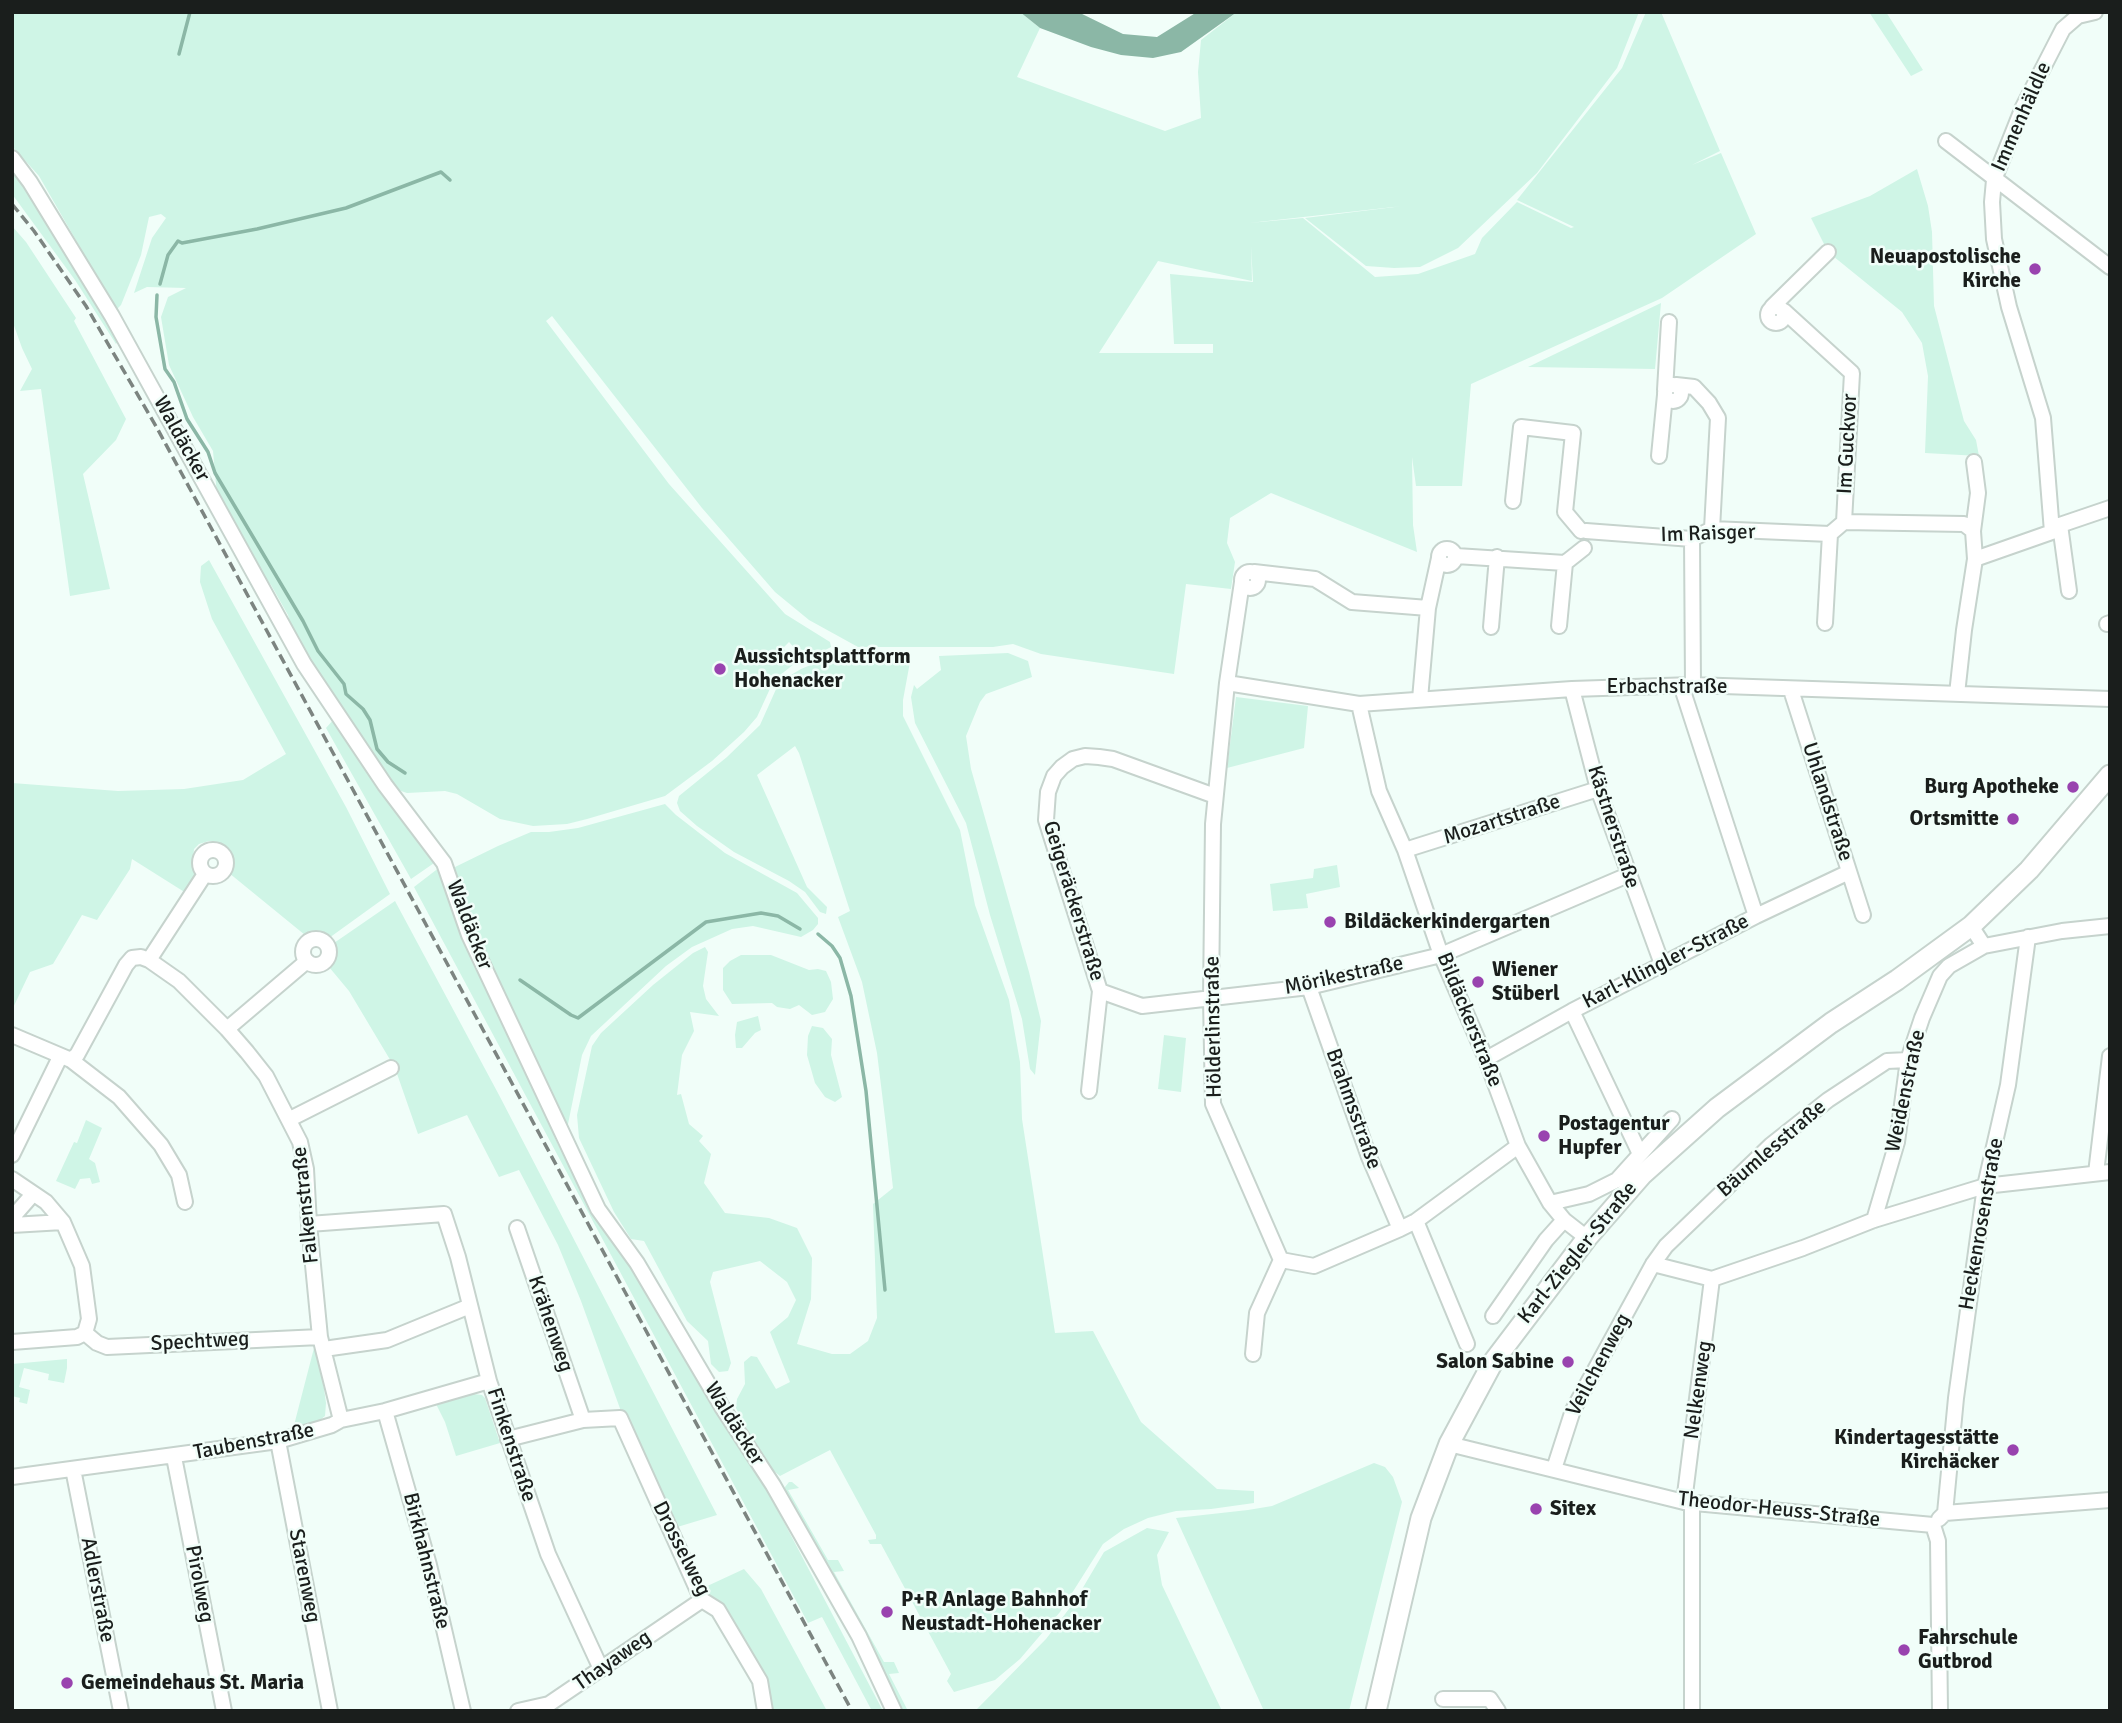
<!DOCTYPE html>
<meta charset="utf-8">
<style>
body{margin:0}
#map{position:relative;width:2122px;height:1723px;overflow:hidden;background:#f1fef9;font-family:Signika,sans-serif}
canvas{display:block}
.frame{position:absolute;inset:0;border:14px solid #1a1e1c;pointer-events:none}
</style>
<div id="map">
<canvas width="2122" height="1723"></canvas>
<div class="frame"></div>
</div>
<script>
const c = document.querySelector('canvas').getContext('2d');
c.lineJoin = 'round';
function paint(path, color) {
  c.fillStyle = color;
  c.fill(path, 'evenodd');
}
function poly(rows) {
  const path = new Path2D();
  for (const r of rows) {
    if (r.length === 3) {
      path.moveTo(r[0] + r[2], r[1]);
      path.arc(r[0], r[1], r[2], 0, 2 * Math.PI);
      continue;
    }
    path.moveTo(r[0], r[1]);
    for (let i = 2; i < r.length; i += 2) path.lineTo(r[i], r[i + 1]);
  }
  return path;
}
function strokePath(path, color, width, dash) {
  c.strokeStyle = color;
  c.lineWidth = width;
  c.lineCap = dash ? 'butt' : 'round';
  c.setLineDash(dash || []);
  c.stroke(path);
}
function write(font, color, halo, rows, align = 'center') {
  c.font = font + ' Signika,sans-serif';
  c.lineWidth = 5;
  c.setLineDash([]);
  c.textBaseline = 'middle';
  c.strokeStyle = halo;
  c.fillStyle = color;
  for (const [text, x, y, turn = 0] of rows) {
    c.save();
    c.translate(x, y);
    c.rotate((+turn || 0) * Math.PI / 180);
    c.textAlign = isNaN(turn) ? turn : align;
    if (halo) c.strokeText(text, 0, 0);
    c.fillText(text, 0, 0);
    c.restore();
  }
}
const green = poly([
 [12,12,1020,12,1040,28,1017,77,1165,131,1201,118,1198,72,1201,40,1237,12,1639,12,1617,68,1537,173,1458,248,1420,267,1394,268,1366,266,1305,218,1403,206,1249,223,1303,218,1375,277,1418,274,1475,254,1482,238,1517,202,1571,228,1574,227,1517,200,1622,68,1646,12,1661,12,1720,151,1692,165,1721,153,1756,234,1662,298,1471,384,1462,486,1416,486,1412,457,1413,525,1417,552,1271,493,1230,518,1227,543,1235,562,1231,589,1186,584,1174,674,1041,654,1013,644,993,647,858,647,809,620,775,592,702,508,552,316,546,321,669,484,785,614,830,642,831,647,808,659,803,657,789,642,783,648,793,658,794,664,774,680,757,717,744,732,712,761,665,796,587,819,567,824,533,826,500,819,457,794,445,791,407,793,398,790,333,698,291,627,288,615,271,585,264,579,217,495,213,451,193,417,169,365,161,317,168,297,186,288,147,287,134,293,152,238,166,218,161,214,149,217,141,255,121,305,116,310,39,176,12,146],
 [1251,246,1253,282,1170,274,1174,344,1213,344,1213,353,1099,353,1158,261,1252,281],
 [1869,12,1886,12,1923,70,1911,76],
 [12,166,121,337,116,344,75,280,12,194],
 [1917,169,1928,206,1932,232,1934,306,1964,421,1976,440,1979,456,1925,453,1928,376,1922,343,1902,312,1828,252,1811,218,1870,196],
 [12,226,26,242,76,318,74,321,126,419,116,440,83,474,110,589,70,596,41,389,20,391,32,369,22,348,12,320],
 [1661,303,1655,369,1528,367],
 [209,560,346,807,390,894,329,938,316,932,305,935,229,873,232,868,232,858,222,844,209,841,199,844,194,849,193,861,196,877,186,893,132,859,130,869,97,920,82,915,53,964,30,972,12,1010,12,888,14,877,12,876,12,783,118,791,184,789,243,780,286,754,212,619,200,582,201,566],
 [1008,653,1028,661,1032,677,986,694,980,702,966,736,971,769,1029,972,1041,1021,1035,1075,1030,1069,1022,1019,990,915,966,823,915,723,911,697,914,685,917,689,941,670,939,656],
 [837,654,894,656,910,662,903,700,903,716,960,830,975,905,1009,1000,1020,1062,1022,1119,1055,1333,1093,1331,1141,1422,1217,1489,1254,1491,1254,1503,1211,1509,1176,1511,1148,1518,1124,1529,1103,1544,1060,1612,1020,1659,995,1680,954,1692,947,1681,951,1674,881,1544,870,1544,868,1540,876,1539,876,1535,830,1450,780,1476,766,1465,736,1408,737,1399,745,1384,744,1362,751,1356,757,1357,776,1389,790,1382,770,1332,788,1317,796,1300,787,1282,760,1261,713,1272,710,1282,731,1363,728,1371,719,1372,711,1364,708,1341,687,1321,644,1241,631,1239,614,1212,579,1138,577,1115,592,1046,601,1033,653,985,693,953,705,947,708,952,703,986,706,999,719,1016,690,1012,694,1031,682,1055,677,1095,681,1094,689,1124,703,1136,699,1141,711,1154,704,1183,725,1213,769,1218,797,1228,812,1258,811,1299,797,1344,832,1354,850,1354,868,1341,877,1318,873,1204,893,1188,886,1126,877,1053,862,982,838,917,850,911,799,753,795,746,757,775,807,887,827,907,826,914,820,912,805,892,789,881,734,852,697,826,680,811,677,803,679,796,727,757,760,725,777,687,786,678,801,669],
 [1236,697,1308,706,1304,748,1227,768],
 [334,719,395,809,437,861,411,879,326,728],
 [665,804,676,815,725,853,797,893,818,918,818,924,813,930,801,937,753,926,732,929,692,947,666,966,591,1036,582,1055,567,1129,531,1049,492,973,473,929,453,868,498,846,531,832,549,832,578,828],
 [1337,865,1340,887,1306,894,1308,908,1273,911,1270,884,1313,878,1314,869],
 [440,867,558,1145,591,1209,631,1264,764,1484,883,1711,872,1711,822,1617,808,1623,414,887],
 [395,901,499,1095,717,1515,674,1528,622,1414,581,1301,558,1245,519,1170,499,1177,467,1115,418,1134,395,1068,349,991,329,967,335,957,334,943],
 [741,955,771,955,809,970,818,969,826,971,831,982,833,999,825,1012,812,1015,799,1005,790,1009,777,1007,772,1003,732,1004,723,990,723,968,730,961],
 [758,1016,761,1030,755,1033,742,1048,736,1048,735,1035,737,1022],
 [812,1026,823,1028,832,1039,831,1055,842,1097,835,1102,825,1097,815,1083,807,1055,808,1036],
 [1164,1035,1186,1038,1181,1092,1158,1089],
 [86,1120,102,1128,89,1159,95,1163,100,1182,92,1184,90,1178,80,1179,75,1189,56,1181,74,1142,77,1143],
 [314,1348,317,1349,322,1374,326,1403,325,1416,319,1421,296,1430,293,1429],
 [67,1359,67,1368,64,1383,48,1380,49,1374,24,1368,19,1387,30,1390,27,1404,19,1402,20,1398,12,1396,12,1364],
 [474,1394,482,1395,485,1398,500,1443,456,1456,445,1422,436,1404],
 [1374,1463,1385,1467,1393,1477,1402,1502,1349,1711,1264,1711,1176,1518,1248,1510,1272,1506],
 [789,1482,792,1482,798,1487,799,1488,788,1490,828,1560,838,1560,844,1571,834,1572,884,1662,894,1662,899,1673,889,1674,908,1711,901,1711,784,1492,785,1487],
 [1147,1528,1169,1532,1157,1555,1162,1585,1222,1711,975,1711,1046,1639,1075,1601,1104,1552],
 [744,1569,761,1589,827,1711,771,1711,727,1615,703,1588]
]);
const water = poly([
 [1020,12,1078,12,1123,34,1157,37,1197,12,1237,12,1181,52,1153,58,1121,55,1091,47,1040,28]
]);
const stream = poly([
 [179,54,190,12],
 [160,284,168,255,178,241,182,243,257,229,346,208,441,172,450,180],
 [157,295,156,317,165,369,174,382,187,419,208,452,215,473,303,621,318,651,344,684,346,694,363,709,370,720,377,749,388,762,405,773],
 [818,934,832,946,840,958,851,996,866,1091,885,1290],
 [520,980,571,1015,578,1018,706,922,761,913,778,916,800,929]
]);
const street = poly([
 [1946,141,2110,267],
 [12,158,30,182,112,316,304,664,385,785,444,863,469,935,598,1209,637,1263,722,1407,773,1485,859,1636,894,1711],
 [1776,315,8],
 [1772,307,1828,252],
 [1784,311,1852,373,1844,522],
 [1673,393,8],
 [1676,385,1694,387,1709,403,1718,418,1712,529],
 [1665,390,1669,322],
 [1659,456,1665,395],
 [1513,501,1521,427,1573,433,1565,512,1581,531],
 [2060,525,2069,591],
 [1586,531,1692,539,1712,529,1830,534,1844,522,1964,524,1973,531,1975,559,1964,630,1957,694],
 [1973,531,1978,493,1974,462],
 [2052,532,2043,418,2009,307,1994,239,1992,202,1994,180,2023,107,2063,29,2078,16,2095,12],
 [1692,539,1693,685],
 [1447,557,8],
 [1456,556,1565,563,1584,548],
 [1975,559,2052,532,2060,525,2110,508],
 [1250,580,8],
 [1254,572,1315,579,1352,602,1428,608],
 [1242,582,1227,683,1213,824,1211,998,1213,1104,1281,1260,1257,1313,1253,1354],
 [1825,623,1830,534],
 [2107,624,2110,623],
 [1559,626,1565,563],
 [1491,627,1497,557],
 [1227,683,1359,704,1572,689,1693,685,2110,699],
 [1681,685,1756,916],
 [1572,689,1598,789,1662,964],
 [1791,690,1863,915],
 [1420,699,1428,608,1439,558],
 [1359,704,1379,791,1405,850,1441,955,1486,1059,1518,1146,1550,1203,1564,1220,1587,1238],
 [1215,796,1113,759,1099,757,1085,756,1073,759,1062,767,1054,776,1048,792,1046,820,1100,991,1142,1006,1309,987,1441,955,1628,875],
 [1405,850,1598,789],
 [213,863,13],
 [1971,926,1984,946,2062,931,2110,926],
 [316,952,13],
 [149,960,179,981,227,1029,247,1052,266,1076,300,1142,306,1169,309,1224,320,1337,341,1420],
 [1309,987,1369,1157,1400,1229],
 [1572,1011,1640,1154],
 [227,1029,307,961],
 [12,1035,71,1060,119,1097,161,1145,179,1175,185,1202],
 [1486,1059,1572,1011,1756,916,1849,872],
 [71,1060,77,1055,126,965,132,958,141,957,149,960,205,874],
 [1089,1091,1100,991],
 [290,1119,391,1068],
 [12,1155,60,1057],
 [2096,1173,2110,1056],
 [12,1179,46,1202,63,1222,82,1266,89,1319,85,1333,77,1337,12,1342],
 [1550,1203,1589,1194,1617,1180,1672,1119],
 [12,1218,33,1194],
 [1874,1220,1897,1142,1908,1060,1922,1018,1940,976,1949,966,1984,946],
 [1416,1221,1467,1344],
 [309,1224,444,1214,458,1257,489,1381,548,1554,601,1669],
 [12,1225,63,1222],
 [517,1228,583,1420],
 [1281,1260,1314,1266,1400,1229,1416,1221,1518,1146],
 [1653,1264,1712,1279,1803,1248,1874,1220,1985,1186,2110,1172],
 [1493,1316,1546,1240,1564,1220],
 [85,1333,97,1343,107,1347,320,1337],
 [324,1349,387,1340,470,1306],
 [385,1411,429,1565,463,1711],
 [508,1439,583,1420,620,1418,702,1600,718,1610,760,1681,765,1711],
 [278,1441,330,1711],
 [1449,1444,1684,1502,1933,1525],
 [174,1457,224,1711],
 [73,1469,121,1711],
 [1554,1469,1573,1410,1653,1264,1666,1246,1771,1145,1828,1100,1887,1061,1908,1060],
 [12,1477,278,1441,332,1425,341,1420,385,1411,489,1381],
 [1684,1502,1712,1279],
 [1692,1503,1692,1711],
 [1945,1513,1956,1398,1985,1186,2008,1085,2028,937],
 [1939,1519,1945,1513,2110,1500],
 [1933,1525,1938,1541,1940,1711],
 [1443,1699,1490,1699,1498,1711],
 [518,1711,549,1704,702,1600]
]);
const secondary = poly([
 [1376,1711,1421,1518,1449,1444,1493,1362,1587,1238,1642,1175,1717,1108,1831,1023,1897,980,1971,926,2029,870,2110,775]
]);
const rail = poly([
 [12,204,34,231,86,306,157,428,852,1711]
]);
const markers = [
 [2035,269,7,"#9943af"],
 [720,669,7,"#9943af"],
 [2073,787,7,"#9943af"],
 [2013,819,7,"#9943af"],
 [1330,922,7,"#9943af"],
 [1478,982,7,"#9943af"],
 [1544,1136,7,"#9943af"],
 [1568,1362,7,"#9943af"],
 [2013,1450,7,"#9943af"],
 [1536,1509,7,"#9943af"],
 [887,1612,7,"#9943af"],
 [1904,1650,7,"#9943af"],
 [67,1683,7,"#9943af"]
];
const streetNames = [
 ["Immenhäldle",2022,117,-66],
 ["Waldäcker",181,439,61],
 ["Im Guckvor",1848,444,-87],
 ["Im Raisger",1708,534,-2],
 ["Erbachstraße",1667,687],
 ["Uhlandstraße",1827,802,72],
 ["Mozartstraße",1502,820,-18],
 ["Kästnerstraße",1613,827,72],
 ["Geigeräckerstraße",1073,901,73],
 ["Waldäcker",469,925,69],
 ["Karl-Klingler-Straße",1666,962,-27],
 ["Mörikestraße",1344,976,-12],
 ["Bildäckerstraße",1469,1020,68],
 ["Hölderlinstraße",1214,1027,-91],
 ["Weidenstraße",1906,1091,-78],
 ["Brahmsstraße",1353,1109,70],
 ["Bäumlesstraße",1772,1149,-41],
 ["Falkenstraße",306,1205,-96],
 ["Heckenrosenstraße",1982,1224,-80],
 ["Karl-Ziegler-Straße",1578,1253,-51],
 ["Krähenweg",550,1324,71],
 ["Spechtweg",200,1342,-3],
 ["Veilchenweg",1599,1365,-62],
 ["Nelkenweg",1699,1390,-82],
 ["Waldäcker",734,1424,58],
 ["Taubenstraße",254,1442,-11],
 ["Finkenstraße",511,1445,72],
 ["Theodor-Heuss-Straße",1779,1510,6],
 ["Drosselweg",681,1549,63],
 ["Birkhahnstraße",426,1561,76],
 ["Starenweg",304,1576,79],
 ["Pirolweg",199,1584,79],
 ["Adlerstraße",97,1590,79],
 ["Thayaweg",613,1661,-35]
];
const poiNames = [
 ["Neuapostolische",2021,257,"right"],
 ["Kirche",2021,281,"right"],
 ["Aussichtsplattform",734,657],
 ["Hohenacker",734,681],
 ["Burg Apotheke",2059,787,"right"],
 ["Ortsmitte",1999,819,"right"],
 ["Bildäckerkindergarten",1344,922],
 ["Wiener",1492,970],
 ["Stüberl",1492,994],
 ["Postagentur",1558,1124],
 ["Hupfer",1558,1148],
 ["Salon Sabine",1554,1362,"right"],
 ["Kindertagesstätte",1999,1438,"right"],
 ["Kirchäcker",1999,1462,"right"],
 ["Sitex",1550,1509],
 ["P+R Anlage Bahnhof",901,1600],
 ["Neustadt-Hohenacker",901,1624],
 ["Fahrschule",1918,1638],
 ["Gutbrod",1918,1662],
 ["Gemeindehaus St. Maria",81,1683]
];
paint(green, '#cff5e6');
paint(water, '#8bb7a6');
strokePath(stream, '#8bb7a6', 3.5);
strokePath(street, '#c6d3cd', 18);
strokePath(secondary, '#c6d3cd', 23);
strokePath(street, '#fff', 14);
strokePath(secondary, '#fff', 19);
strokePath(rail, '#7c8480', 3.5, [10, 5]);
for (const [x, y, r, color] of markers) {
  const dot = new Path2D();
  dot.arc(x, y, r, 0, 2 * Math.PI);
  c.fillStyle = color;
  c.fill(dot);
  strokePath(dot, '#f1fef9', 2.5);
}
write('21px', '#1a1e1c', '#f1fef9', streetNames);
write('bold 21px', '#1a1e1c', '#f1fef9', poiNames, 'left');
</script>
